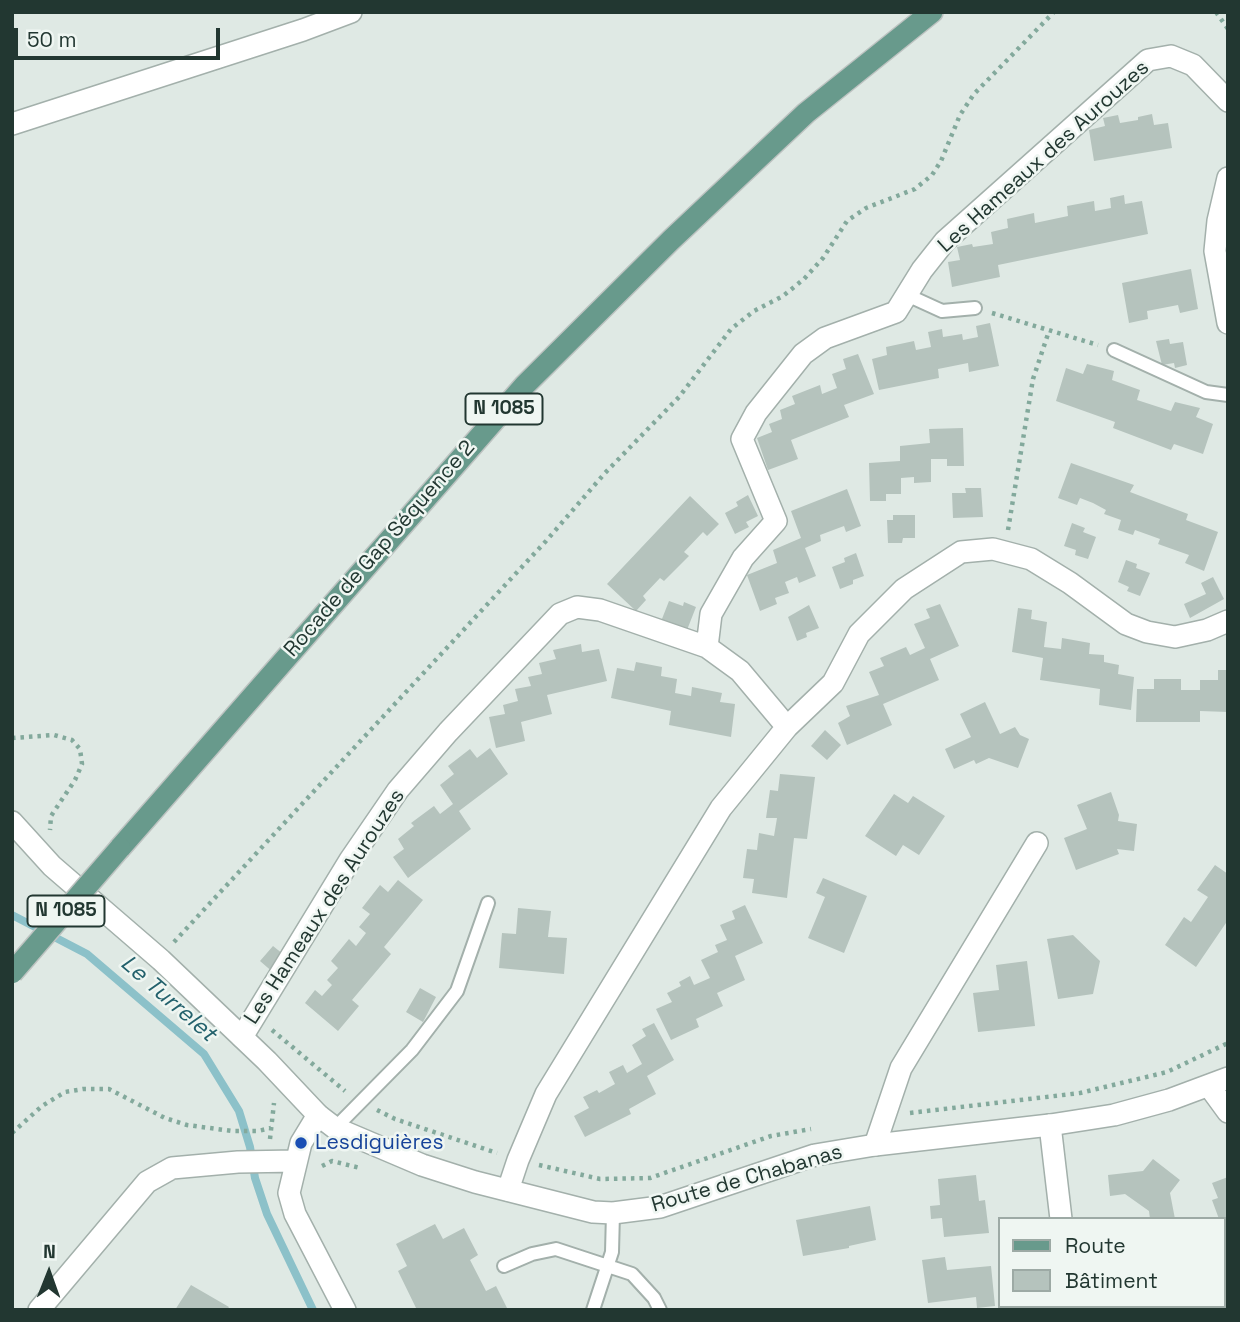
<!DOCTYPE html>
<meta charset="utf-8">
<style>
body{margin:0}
#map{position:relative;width:1240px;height:1322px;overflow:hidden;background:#dfe9e4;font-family:"Space Grotesk",sans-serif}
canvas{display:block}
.frame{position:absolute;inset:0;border:14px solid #223731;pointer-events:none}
.legend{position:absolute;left:998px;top:1217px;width:228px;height:91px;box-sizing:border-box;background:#eff6f2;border:2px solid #9daaa5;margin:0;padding:9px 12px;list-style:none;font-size:21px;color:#223731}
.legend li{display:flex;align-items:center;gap:14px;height:35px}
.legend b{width:35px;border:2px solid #9daaa5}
.north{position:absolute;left:14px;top:1238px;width:70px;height:70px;-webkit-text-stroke:5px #eff6f2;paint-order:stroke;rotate:1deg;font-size:19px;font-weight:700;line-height:28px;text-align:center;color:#223731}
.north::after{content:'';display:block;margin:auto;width:24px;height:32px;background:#223731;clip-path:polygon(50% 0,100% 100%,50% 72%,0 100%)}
.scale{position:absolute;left:14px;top:28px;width:206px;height:32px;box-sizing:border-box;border:4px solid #223731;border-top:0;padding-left:9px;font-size:21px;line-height:24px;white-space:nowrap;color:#223731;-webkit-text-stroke:5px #eff6f2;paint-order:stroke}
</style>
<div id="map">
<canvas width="1240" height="1322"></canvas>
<div class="frame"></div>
<ul class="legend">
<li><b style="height:9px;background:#689a8c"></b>Route</li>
<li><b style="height:19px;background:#b5c3bd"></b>Bâtiment</li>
</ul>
<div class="north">N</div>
<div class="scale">50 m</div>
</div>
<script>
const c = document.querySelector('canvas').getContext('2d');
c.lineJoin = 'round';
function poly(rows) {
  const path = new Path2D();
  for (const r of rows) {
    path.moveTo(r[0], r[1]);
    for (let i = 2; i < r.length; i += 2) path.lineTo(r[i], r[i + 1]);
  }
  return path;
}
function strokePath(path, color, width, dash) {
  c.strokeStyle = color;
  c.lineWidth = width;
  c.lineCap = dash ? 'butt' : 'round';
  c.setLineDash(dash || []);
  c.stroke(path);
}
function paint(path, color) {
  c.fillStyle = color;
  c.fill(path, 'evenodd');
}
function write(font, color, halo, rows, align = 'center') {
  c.font = font + ' "Space Grotesk",sans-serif';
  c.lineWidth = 5;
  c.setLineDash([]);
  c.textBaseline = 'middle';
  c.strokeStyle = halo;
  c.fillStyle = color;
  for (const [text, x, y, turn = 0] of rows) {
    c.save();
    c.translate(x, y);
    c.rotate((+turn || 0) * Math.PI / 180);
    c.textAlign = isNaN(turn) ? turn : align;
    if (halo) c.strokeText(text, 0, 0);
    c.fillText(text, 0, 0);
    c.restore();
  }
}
const stream = poly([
 [12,915,87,954,204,1054,239,1111,250,1147,255,1178,267,1214,313,1310]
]);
const building = poly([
 [1152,114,1154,125,1168,123,1172,148,1094,161,1089,130,1105,126,1103,118,1118,115,1120,123,1138,120,1138,117],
 [1124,195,1125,204,1142,201,1148,234,998,265,1000,277,952,287,948,262,960,260,957,247,972,244,973,247,993,244,991,232,1008,228,1007,219,1034,213,1035,223,1068,216,1067,206,1094,201,1095,211,1111,208,1110,198],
 [1191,269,1198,309,1180,313,1178,305,1147,311,1148,319,1129,323,1122,283],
 [990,323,999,366,969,372,968,363,938,369,939,378,879,390,872,359,887,355,886,347,914,341,916,350,931,347,928,332,942,329,943,337,962,334,963,340,978,337,976,326],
 [1169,339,1170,344,1183,342,1187,365,1175,368,1174,363,1162,365,1156,341],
 [858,354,874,394,844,405,849,417,791,440,798,459,768,470,757,438,772,432,769,424,782,419,780,410,795,404,792,396,820,385,822,394,837,388,832,374,846,369,843,359],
 [1087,364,1114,371,1112,380,1140,390,1137,400,1171,411,1175,402,1200,408,1196,417,1213,424,1203,454,1174,444,1171,450,1113,428,1115,422,1056,401,1066,368,1083,374],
 [963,428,964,466,947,466,947,459,931,459,931,482,914,483,914,477,901,478,901,494,886,494,886,501,870,501,869,463,900,461,900,446,930,443,929,429],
 [1071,463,1134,485,1130,492,1188,514,1186,520,1218,532,1204,571,1185,563,1189,555,1158,544,1160,539,1135,530,1133,535,1118,530,1121,520,1104,514,1106,510,1093,503,1080,498,1077,505,1058,498],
 [965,488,981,488,983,517,953,518,952,493,966,493],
 [847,489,861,526,846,532,844,526,820,535,821,541,805,548,816,576,799,583,797,577,785,582,789,593,775,598,777,604,760,611,747,575,777,563,773,550,801,538,791,511],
 [748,495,758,516,746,522,749,527,735,534,725,513,738,506,736,502],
 [690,496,719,524,707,536,703,532,684,552,689,556,664,581,660,578,643,596,646,600,636,611,607,584],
 [893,515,915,515,915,538,903,538,902,543,888,543,887,520,893,520],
 [1072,523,1085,528,1083,532,1096,537,1088,559,1075,555,1076,550,1064,546],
 [856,553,864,576,853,580,853,584,840,589,832,567,845,562,844,558],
 [1126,560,1137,564,1136,568,1150,573,1140,596,1127,591,1129,587,1118,582],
 [1213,577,1224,599,1190,618,1184,604,1206,594,1201,583],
 [669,601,683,606,684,602,696,607,687,630,675,625,673,629,660,624],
 [940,604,959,646,930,659,939,680,883,704,892,725,847,745,838,723,850,716,846,706,879,695,869,672,884,666,880,658,906,647,910,655,925,648,914,624,930,618,926,609],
 [809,605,819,628,806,633,807,637,797,641,788,617],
 [1018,608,1032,610,1031,619,1047,622,1044,647,1061,649,1062,638,1090,643,1089,654,1104,655,1104,662,1119,665,1118,674,1134,677,1131,710,1099,705,1100,689,1040,680,1043,658,1012,652],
 [581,644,582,652,599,649,607,681,547,695,552,714,521,722,525,741,496,748,489,717,505,714,503,705,518,701,515,689,531,686,528,677,542,674,539,663,556,659,553,650],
 [636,662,662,667,661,676,677,679,675,693,691,696,692,687,722,693,720,702,735,704,731,737,669,725,671,711,611,698,617,668,634,671],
 [1218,670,1228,670,1228,712,1200,711,1200,722,1136,722,1137,689,1154,689,1154,679,1181,679,1181,690,1200,690,1200,680,1218,680],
 [985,702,1000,734,1015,727,1020,735,1029,739,1018,768,989,758,976,764,974,760,954,769,945,749,971,737,960,714],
 [825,730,841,745,827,760,811,746],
 [490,748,508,774,459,811,471,829,408,878,393,857,404,849,398,839,414,826,411,823,434,806,440,814,453,804,440,785,454,774,448,766,470,749,477,758],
 [780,774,815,777,807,839,794,838,787,898,752,893,754,879,743,878,747,849,757,850,759,833,774,836,777,818,766,818,770,790,778,791],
 [1111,792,1119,815,1118,821,1137,824,1134,851,1117,849,1119,854,1076,870,1064,838,1087,829,1077,805],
 [894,794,908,803,913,796,945,816,919,855,903,845,896,856,865,836],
 [1215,865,1228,874,1228,920,1196,967,1165,945,1184,917,1191,922,1208,897,1197,890],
 [823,878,867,896,844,953,808,938,825,897,816,893],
 [398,880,423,900,384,947,391,954,352,1000,359,1006,338,1031,305,1003,315,990,322,996,332,985,327,980,338,968,331,961,349,939,356,946,366,933,359,927,370,914,362,908,380,885,388,892],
 [745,905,763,943,735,956,745,980,717,993,723,1006,696,1019,699,1027,671,1040,656,1009,672,1002,667,993,681,986,679,982,690,976,694,985,710,978,701,960,718,952,715,945,727,940,720,925,735,919,732,911],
 [518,908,551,911,548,937,567,938,564,974,499,968,502,933,516,934],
 [1073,935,1100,961,1093,994,1058,999,1047,939],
 [273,946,288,958,275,974,260,961],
 [1027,961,1035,1026,978,1032,973,993,999,990,996,965],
 [420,988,436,997,423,1022,406,1012],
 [654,1023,674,1060,647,1076,656,1094,629,1109,631,1114,585,1137,574,1116,589,1108,583,1097,597,1090,599,1093,615,1084,609,1072,623,1065,627,1073,642,1064,632,1045,646,1036,642,1029],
 [1153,1159,1180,1180,1170,1193,1175,1219,1150,1219,1149,1211,1125,1194,1110,1196,1108,1175,1143,1171],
 [976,1175,979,1201,985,1200,989,1233,944,1237,942,1218,931,1219,930,1206,940,1205,938,1179],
 [1228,1177,1228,1240,1224,1241,1224,1219,1219,1219,1212,1200,1218,1198,1212,1183],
 [870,1206,876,1240,849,1246,849,1248,803,1256,796,1220],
 [435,1224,443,1239,464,1228,478,1255,470,1260,486,1291,496,1286,508,1310,417,1310,398,1271,407,1266,396,1244],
 [945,1257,947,1270,991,1266,995,1306,977,1308,976,1297,928,1303,922,1260],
 [191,1285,229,1307,227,1310,175,1310],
 [1127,1306,1189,1306,1189,1310,1127,1310]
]);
const path = poly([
 [1216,12,1228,29],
 [992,313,1098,345],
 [1008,530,1033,379,1049,331],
 [12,738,54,735,72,740,80,749,82,764,75,780,51,816,50,830],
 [174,942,546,541,605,473,679,397,731,329,754,311,783,296,804,279,823,258,847,221,866,208,915,189,932,175,941,161,960,115,974,94,1054,12],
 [272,1030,345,1091],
 [377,1110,395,1119,497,1153],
 [910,1113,1080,1093,1167,1072,1228,1043],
 [12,1133,42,1106,65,1092,83,1089,109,1089,165,1118,187,1125,232,1131,258,1131,271,1128],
 [270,1139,274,1103],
 [539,1165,600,1179,650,1178,771,1136,811,1129],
 [322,1166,332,1161,360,1168]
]);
const service = poly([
 [907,295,942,311,975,308],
 [1114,350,1206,392,1228,395],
 [335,1128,412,1050,457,991,488,903],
 [504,1266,532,1254,556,1249,632,1274,654,1298,660,1310],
 [593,1310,612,1252,613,1213]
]);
const minor = poly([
 [12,124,303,30,351,12],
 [1228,178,1218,221,1215,251,1228,323],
 [707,647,711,614,743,558,776,521,742,439,756,413,803,354,825,338,896,312,922,270,945,241,1148,60,1171,56,1193,65,1228,101],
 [242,1037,350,860,398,790,448,732,560,614,577,607,600,610,707,647,740,671,787,727],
 [1209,1086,1228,1112],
 [318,1115,301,1143,289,1193,295,1214,345,1310],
 [1050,1125,1061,1219],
 [875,1145,901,1068,1037,843],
 [508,1190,518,1160,546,1094,721,808,787,727,833,683,859,634,904,589,961,552,993,549,1031,559,1070,583,1126,624,1147,632,1175,637,1207,630,1228,621],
 [1071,1306,1071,1310],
 [39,1310,147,1182,172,1168,238,1162,296,1161]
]);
const tertiary = poly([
 [12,822,52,866,161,960,267,1061,318,1115,335,1128,422,1165,475,1182,593,1212,613,1213,660,1207,815,1155,875,1145,1050,1125,1114,1115,1169,1100,1228,1078]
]);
const primary = poly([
 [120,848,525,385,671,240,806,113,932,12]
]);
const primaryBridge = poly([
 [12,973,120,848]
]);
const markers = [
 [301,1143,7,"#1a4fb4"]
];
const shields = [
 [504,409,77],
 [66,911,77]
];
const shieldNames = [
 ["N 1085",504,409],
 ["N 1085",66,911]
];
const streetNames = [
 ["Les Hameaux des Aurouzes",1044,157,-42],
 ["Rocade de Gap Séquence 2",380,549,-49],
 ["Les Hameaux des Aurouzes",325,907,-57],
 ["Route de Chabanas",747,1179,-16]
];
const transitNames = [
 ["Lesdiguières",315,1143]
];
const waterNames = [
 ["Le Turrelet",168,999,41]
];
strokePath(stream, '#8cc1c9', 8);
paint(building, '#b5c3bd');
strokePath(service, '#a3b0ab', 16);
strokePath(minor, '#a3b0ab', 24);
strokePath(tertiary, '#a3b0ab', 24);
strokePath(primary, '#bdc3c1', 24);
strokePath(path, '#83a99c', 4.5, [3.5, 5]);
strokePath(service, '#fff', 12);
strokePath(minor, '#fff', 21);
strokePath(tertiary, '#fff', 21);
strokePath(primary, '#689a8c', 21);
strokePath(primaryBridge, '#bdc3c1', 24, []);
strokePath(primaryBridge, '#689a8c', 21);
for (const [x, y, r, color] of markers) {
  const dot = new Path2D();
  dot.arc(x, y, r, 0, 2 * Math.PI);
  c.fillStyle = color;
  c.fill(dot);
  strokePath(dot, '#eff6f2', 2.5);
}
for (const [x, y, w] of shields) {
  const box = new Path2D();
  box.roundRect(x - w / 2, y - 15.5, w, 31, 5);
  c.fillStyle = '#eff6f2';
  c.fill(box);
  strokePath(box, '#223731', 2);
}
write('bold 19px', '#223731', null, shieldNames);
write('21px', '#223731', '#eff6f2', streetNames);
write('21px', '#164399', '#eff6f2', transitNames, 'left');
write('italic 23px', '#23616c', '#eff6f2', waterNames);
</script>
